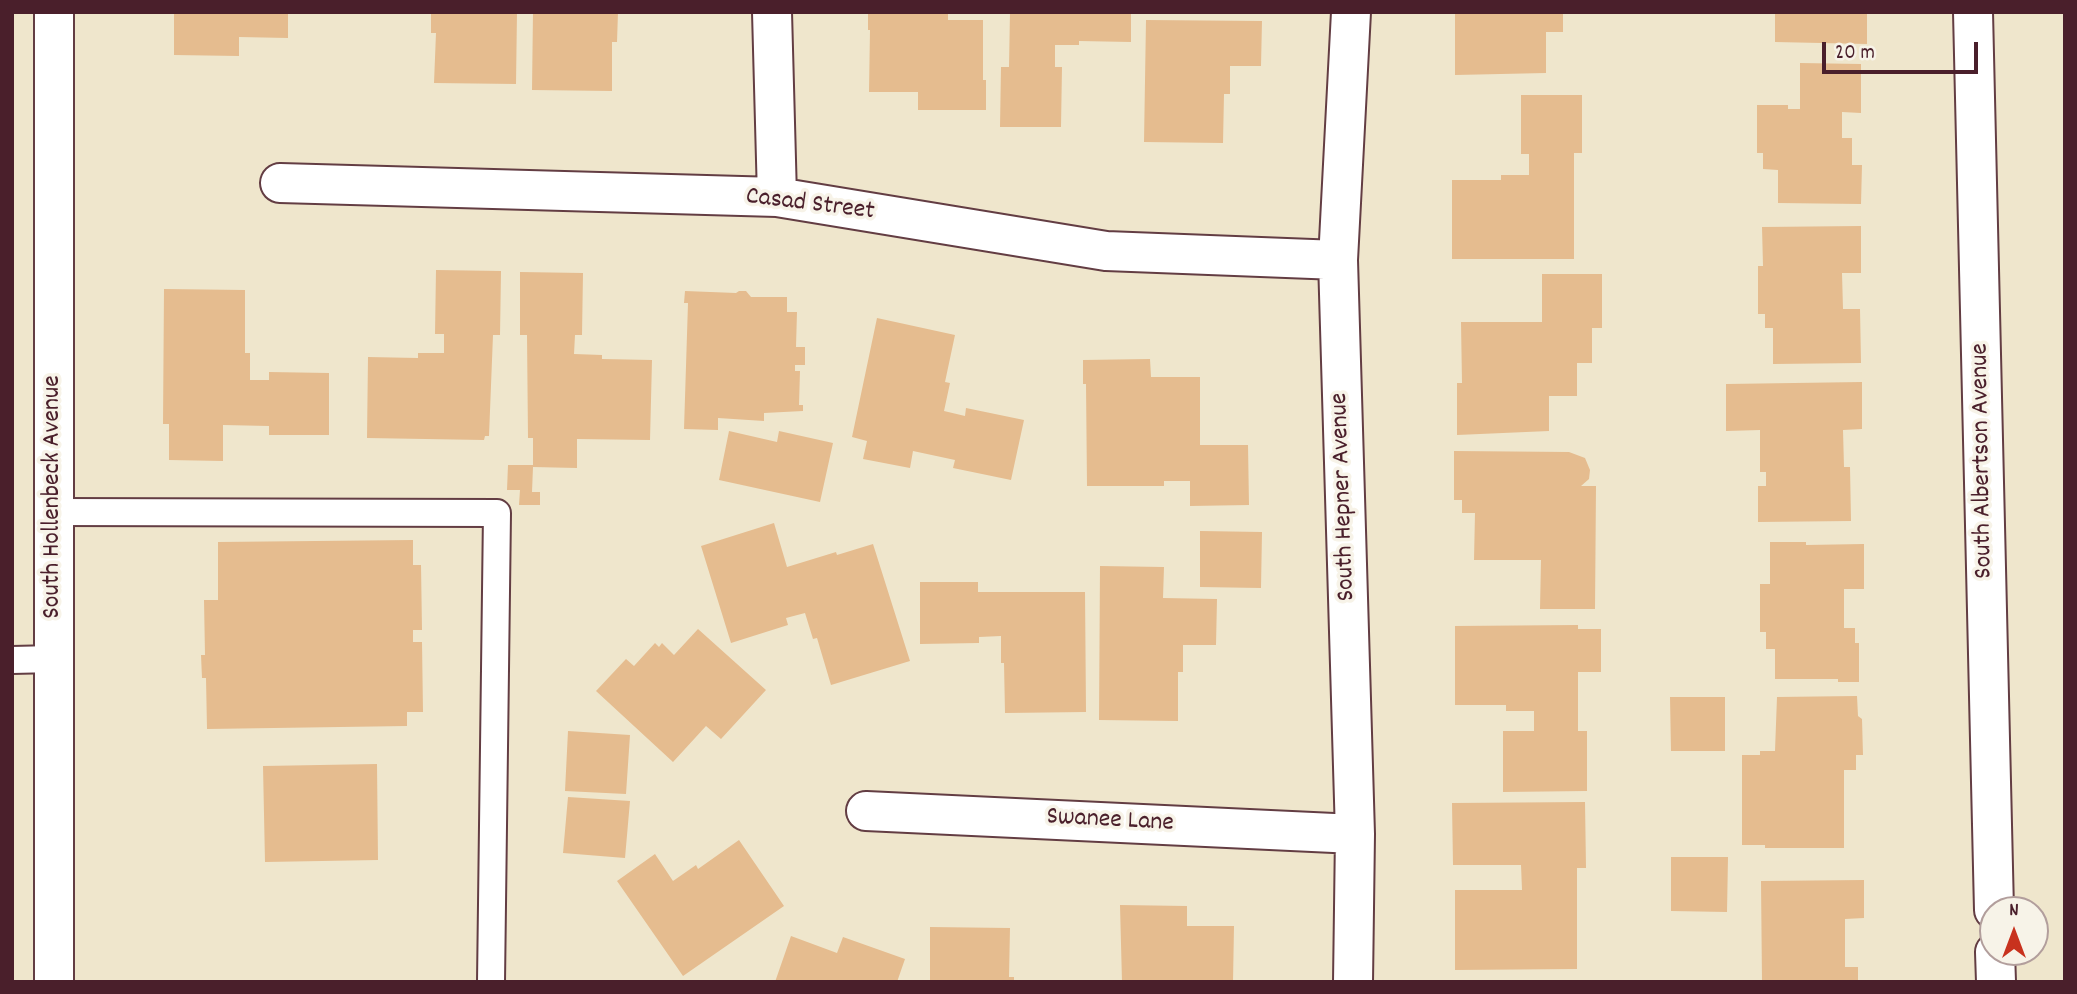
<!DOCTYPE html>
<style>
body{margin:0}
#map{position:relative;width:2077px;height:994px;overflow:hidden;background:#efe6cc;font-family:Dekko,sans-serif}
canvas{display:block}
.frame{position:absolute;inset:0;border:14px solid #4a1f2b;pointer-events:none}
.north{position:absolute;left:1979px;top:896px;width:70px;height:70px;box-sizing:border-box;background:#f7f3e8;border:2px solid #b29e9c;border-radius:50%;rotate:0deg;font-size:19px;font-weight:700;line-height:28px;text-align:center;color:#4a1f2b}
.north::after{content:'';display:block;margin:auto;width:24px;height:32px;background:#c8321e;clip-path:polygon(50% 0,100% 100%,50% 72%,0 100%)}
.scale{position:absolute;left:1822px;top:42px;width:156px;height:32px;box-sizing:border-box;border:4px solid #4a1f2b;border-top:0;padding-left:9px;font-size:21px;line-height:24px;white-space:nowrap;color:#4a1f2b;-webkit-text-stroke:5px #f7f3e8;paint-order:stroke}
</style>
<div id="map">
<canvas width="2077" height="994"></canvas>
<div class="frame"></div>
<div class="north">N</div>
<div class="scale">20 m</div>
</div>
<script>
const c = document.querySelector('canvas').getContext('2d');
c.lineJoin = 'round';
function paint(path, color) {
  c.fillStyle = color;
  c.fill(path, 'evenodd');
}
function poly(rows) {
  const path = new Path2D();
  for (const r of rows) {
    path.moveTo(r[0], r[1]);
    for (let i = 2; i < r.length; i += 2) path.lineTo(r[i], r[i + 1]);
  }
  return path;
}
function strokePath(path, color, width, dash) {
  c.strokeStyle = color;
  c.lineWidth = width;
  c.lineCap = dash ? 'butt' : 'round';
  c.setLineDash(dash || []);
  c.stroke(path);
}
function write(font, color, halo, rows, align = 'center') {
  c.font = font + ' Dekko,sans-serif';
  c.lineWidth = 7;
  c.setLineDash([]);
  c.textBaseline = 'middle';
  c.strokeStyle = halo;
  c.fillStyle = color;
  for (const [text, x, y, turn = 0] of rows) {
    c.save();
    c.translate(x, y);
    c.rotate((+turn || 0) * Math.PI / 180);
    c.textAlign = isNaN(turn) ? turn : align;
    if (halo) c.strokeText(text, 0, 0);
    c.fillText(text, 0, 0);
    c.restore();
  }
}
const building = poly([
 [174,12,288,12,288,38,239,37,239,56,174,55],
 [431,12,517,12,516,84,434,83,436,33,431,33],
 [533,12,618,12,617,42,612,42,612,91,532,90],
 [868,12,948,12,948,20,983,20,983,80,986,80,986,110,918,110,918,92,869,92,870,30,868,30],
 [1010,12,1131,12,1131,42,1079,41,1079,45,1055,45,1055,67,1062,67,1061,127,1000,127,1001,67,1009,67],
 [1455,12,1563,12,1563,32,1546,32,1546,73,1455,75],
 [1775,12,1867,12,1867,44,1775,42],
 [1146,20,1262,21,1261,66,1230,66,1230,94,1224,94,1223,143,1144,142],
 [1800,63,1861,64,1861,113,1842,112,1842,138,1852,138,1852,165,1862,165,1861,204,1778,203,1778,170,1763,169,1763,153,1757,153,1757,105,1788,105,1788,109,1800,109],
 [1521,95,1582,95,1582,153,1574,153,1574,259,1452,259,1452,180,1501,180,1501,175,1529,175,1529,154,1521,154],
 [1861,226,1861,273,1842,273,1843,309,1860,309,1861,363,1773,364,1773,328,1765,328,1765,314,1758,314,1758,266,1763,266,1762,227],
 [436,270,501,271,500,335,493,335,489,436,485,436,484,440,367,438,368,357,418,358,418,353,444,353,444,334,435,334],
 [520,272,583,273,582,335,575,335,574,354,602,355,602,359,652,360,650,440,577,439,577,468,533,467,532,492,540,492,540,505,519,505,520,490,507,490,508,465,533,465,533,438,528,438,527,335,520,335],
 [1542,274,1602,274,1602,328,1592,328,1592,363,1577,363,1577,396,1549,396,1549,431,1457,435,1457,383,1462,383,1461,322,1542,322],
 [164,289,245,290,245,353,250,353,250,380,269,380,269,372,329,373,329,435,269,435,269,426,223,425,223,461,169,460,169,424,163,424],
 [685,291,736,293,739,291,746,291,751,297,787,297,787,312,797,312,796,347,805,347,805,365,795,365,795,371,800,371,799,405,803,405,803,411,764,413,764,421,718,418,718,430,684,429,688,303,684,303],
 [877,318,955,335,945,382,950,383,944,411,965,416,966,408,1024,420,1011,480,953,468,955,460,913,451,910,468,863,459,867,441,852,437],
 [1150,359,1151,377,1200,377,1200,445,1248,445,1249,505,1190,506,1190,481,1164,481,1164,486,1087,486,1086,384,1083,384,1083,360],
 [1862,382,1862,429,1843,430,1844,467,1850,467,1851,521,1758,522,1758,486,1766,486,1766,472,1760,472,1760,430,1726,431,1726,384],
 [729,431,777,442,779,431,833,443,820,502,719,480],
 [1454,451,1569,452,1585,458,1590,470,1589,479,1581,486,1596,486,1595,609,1540,609,1541,560,1474,560,1475,513,1462,513,1462,500,1454,500],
 [774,523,787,567,836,552,837,555,873,544,910,661,831,685,817,638,813,639,805,613,786,618,788,625,731,643,701,546],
 [1200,531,1262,532,1261,588,1200,587],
 [413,540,413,565,421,565,422,630,413,630,413,642,422,642,423,712,407,712,407,726,207,729,206,678,202,678,201,655,205,655,204,600,218,600,218,542],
 [1770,542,1806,542,1806,545,1864,544,1864,589,1844,589,1844,628,1855,628,1855,643,1859,643,1859,682,1838,682,1838,679,1775,679,1775,649,1766,649,1766,632,1760,632,1760,584,1770,584],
 [1100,566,1164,567,1163,598,1217,599,1216,645,1183,645,1183,672,1178,672,1178,721,1099,720],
 [920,582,978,582,978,592,1085,592,1086,712,1005,713,1004,663,1001,663,1001,636,979,637,979,643,920,644],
 [1578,625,1578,629,1601,629,1601,672,1578,672,1578,731,1587,731,1587,791,1503,792,1503,731,1534,731,1534,711,1506,711,1506,705,1455,705,1455,626],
 [698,629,766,690,721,739,706,726,673,762,596,691,626,659,634,666,655,643,659,647,662,643,674,655],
 [1857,696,1858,716,1862,719,1863,755,1856,755,1856,770,1844,770,1844,848,1765,848,1765,845,1742,845,1742,755,1760,755,1760,751,1775,751,1777,697],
 [1670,697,1725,697,1725,751,1671,751],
 [568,731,630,735,626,794,565,791],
 [377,764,378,860,265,862,263,766],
 [568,797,630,801,625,858,563,853],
 [1585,802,1586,868,1577,868,1577,969,1455,970,1455,890,1522,890,1521,865,1453,865,1452,803],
 [739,840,784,906,683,976,617,881,655,854,673,881,696,865,698,869],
 [1671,857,1728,857,1727,912,1671,911],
 [1864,880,1864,918,1845,919,1845,967,1858,967,1858,982,1762,982,1761,881],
 [1120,905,1187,906,1187,926,1234,926,1233,982,1122,982],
 [930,927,1010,928,1009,977,1014,977,1014,982,930,982],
 [791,936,837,953,843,937,905,959,897,982,775,982]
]);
const lane = poly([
 [54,512,497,513,491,982],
 [12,660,54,659]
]);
const street = poly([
 [772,12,777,197],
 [1351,12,1338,260,1355,834,1353,982],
 [1973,12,1994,910],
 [280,183,777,197,1106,251,1338,260],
 [866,811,1355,834],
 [1995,952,1996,982]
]);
const secondary = poly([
 [54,12,54,982]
]);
const streetNames = [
 ["Casad Street",810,206,7],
 ["South Albertson Avenue",1984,461,-91],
 ["South Hollenbeck Avenue",54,497,-90],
 ["South Hepner Avenue",1345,497,-92],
 ["Swanee Lane",1110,822,3]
];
paint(building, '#e5bc8f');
strokePath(lane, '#633d43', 30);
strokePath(street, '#633d43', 42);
strokePath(secondary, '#633d43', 42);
strokePath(lane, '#fff', 26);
strokePath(street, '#fff', 38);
strokePath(secondary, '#fff', 38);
write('26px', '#4a1f2b', '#f7f3e8', streetNames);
</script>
